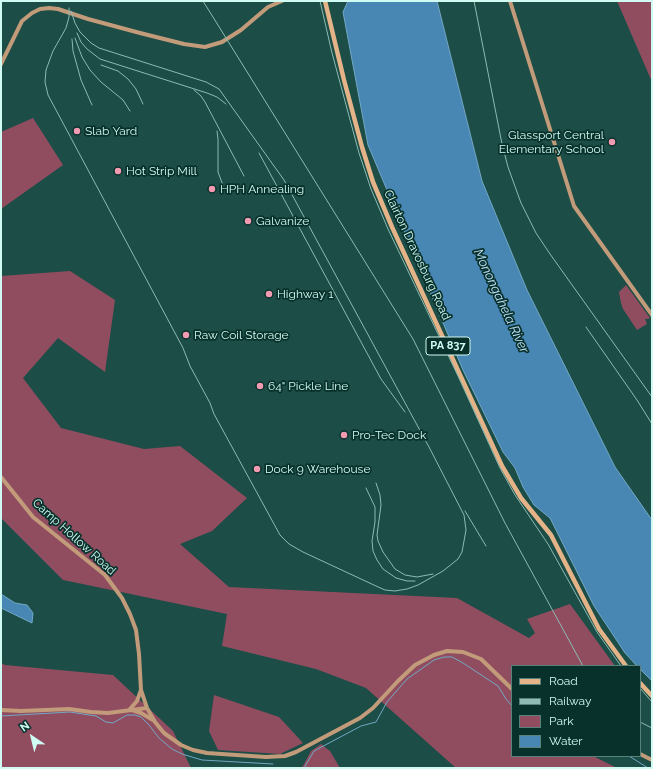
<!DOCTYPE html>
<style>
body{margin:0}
#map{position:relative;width:653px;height:769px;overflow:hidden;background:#1c4d46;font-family:Raleway,sans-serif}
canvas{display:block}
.frame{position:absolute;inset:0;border:2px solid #d0fbf2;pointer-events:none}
.legend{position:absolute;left:511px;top:665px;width:130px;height:92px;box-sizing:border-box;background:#08312c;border:1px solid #58827b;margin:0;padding:5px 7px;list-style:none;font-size:12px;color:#d0fbf2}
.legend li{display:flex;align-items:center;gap:8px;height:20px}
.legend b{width:20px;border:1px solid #58827b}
.north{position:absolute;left:12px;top:717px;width:40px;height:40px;-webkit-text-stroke:3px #08312c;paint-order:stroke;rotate:325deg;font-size:11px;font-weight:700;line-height:16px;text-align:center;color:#d0fbf2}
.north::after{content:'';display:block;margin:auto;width:14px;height:18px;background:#d0fbf2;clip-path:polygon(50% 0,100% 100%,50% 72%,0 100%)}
</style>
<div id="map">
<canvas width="653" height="769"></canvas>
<div class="frame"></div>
<ul class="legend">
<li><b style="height:5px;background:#e4b388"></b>Road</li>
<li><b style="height:5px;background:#8ebbb3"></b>Railway</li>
<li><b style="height:11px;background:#914d60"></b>Park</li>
<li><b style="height:11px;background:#4886b3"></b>Water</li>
</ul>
<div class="north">N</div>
</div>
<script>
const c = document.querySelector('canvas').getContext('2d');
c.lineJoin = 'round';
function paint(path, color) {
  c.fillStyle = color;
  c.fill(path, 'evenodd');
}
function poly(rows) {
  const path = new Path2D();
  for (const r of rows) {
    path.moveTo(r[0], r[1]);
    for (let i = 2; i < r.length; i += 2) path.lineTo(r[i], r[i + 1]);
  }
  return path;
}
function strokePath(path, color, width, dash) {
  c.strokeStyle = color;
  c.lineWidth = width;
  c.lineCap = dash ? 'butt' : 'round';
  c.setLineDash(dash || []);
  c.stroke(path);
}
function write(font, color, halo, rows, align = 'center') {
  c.font = font + ' Raleway,sans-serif';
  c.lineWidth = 3.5;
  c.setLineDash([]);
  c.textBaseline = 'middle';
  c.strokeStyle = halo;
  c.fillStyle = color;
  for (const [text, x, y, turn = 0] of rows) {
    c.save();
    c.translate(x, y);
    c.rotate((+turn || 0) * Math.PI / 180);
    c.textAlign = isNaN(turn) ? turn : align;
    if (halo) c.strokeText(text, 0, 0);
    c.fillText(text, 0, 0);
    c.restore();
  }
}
const green = poly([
 [617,1,652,1,652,82],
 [33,118,63,165,1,209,1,132],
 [70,271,115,300,105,372,58,338,23,378,61,428,144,449,180,446,247,498,212,531,180,544,229,587,457,598,529,638,535,633,527,619,570,604,615,666,512,666,512,756,593,756,617,768,456,768,366,688,316,669,222,646,227,614,63,580,1,518,1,276],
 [626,285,650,318,648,319,645,319,647,324,637,330,623,309,621,303,619,292],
 [1,663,5,665,113,675,173,731,191,768,1,768],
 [214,695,279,717,303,743,280,754,218,750,209,731],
 [321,744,330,751,340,768,300,768,303,766,311,751]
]);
const water = poly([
 [348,1,437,1,482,181,527,290,615,467,652,520,652,681,640,669,640,666,637,666,625,653,594,606,550,518,534,505,523,487,515,468,503,452,463,370,368,145,343,12,348,1],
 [1,594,15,603,27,605,33,613,32,623,1,608,1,594]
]);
const stream = poly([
 [1,716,70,712,96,716,106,722,113,723,127,715,135,715,141,717,149,725,159,738,172,749,182,754,202,760,273,764],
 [629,756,648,768],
 [304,768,314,751,361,726,376,722,387,702,407,679,434,660,444,657,452,657,463,663,498,686,506,699,512,706]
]);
const secondary = poly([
 [510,1,574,206,652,315],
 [1,64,22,21,32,13,40,9,49,8,58,9,88,19,140,33,184,44,205,47,222,42,241,30,268,7,282,1],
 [1,477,33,517,105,575,122,598,130,614,136,630,139,654,141,690,147,708,155,722,164,733,181,745,193,750,207,753,266,757,285,756,296,752,360,718,373,708,398,681,415,665,434,655,447,651,463,652,481,659,512,689],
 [130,709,137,701,141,690],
 [1,710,21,711,69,709,91,712,108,713,147,708],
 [132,710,141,713,153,720],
 [640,754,652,760]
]);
const primary = poly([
 [325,1,344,80,362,147,373,182,392,227,502,466,521,498,551,535,599,629,626,666],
 [640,683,652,696]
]);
const rail = poly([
 [203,1,413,339,505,523,583,666],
 [320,1,332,53,359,153,371,189,388,229,458,376,500,468,515,495,548,544,597,632,621,666],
 [474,1,502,144,508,167,521,203,536,233,550,254,652,397],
 [69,8,69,17,66,28,53,51,46,70,45,82,48,95,183,348,190,366,210,403,214,414,280,535,289,544,303,552,376,586,385,590,395,591,407,589,418,585,443,571,458,559,462,552,466,530,464,515,429,447,284,180,219,89,206,82,99,48,91,43,80,32,75,23,71,11],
 [77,33,81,42,87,49,100,59,207,93,217,97,226,104],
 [75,38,82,57,90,70,101,82,123,100,130,111],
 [72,39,73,51,81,80,92,105],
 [101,65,118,71,128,79,136,89,143,104],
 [194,90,201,96,205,102,244,176],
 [217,131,218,139,218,172,224,188],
 [259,153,381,379,405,412],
 [586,327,637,400,652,424],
 [376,483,380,495,381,505,377,535,378,541,383,552,395,569,405,575,417,577,433,574],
 [366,488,375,507,375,522,372,541,373,551,377,560,383,569,396,578,407,581,415,581],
 [465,511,486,546],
 [640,688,652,702],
 [640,722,652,728]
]);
const markers = [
 [77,131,4,"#f19ab1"],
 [612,142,4,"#f19ab1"],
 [118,171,4,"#f19ab1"],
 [212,189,4,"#f19ab1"],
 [248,221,4,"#f19ab1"],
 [269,294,4,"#f19ab1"],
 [186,335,4,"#f19ab1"],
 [260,386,4,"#f19ab1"],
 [344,435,4,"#f19ab1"],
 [257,469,4,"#f19ab1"]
];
const shields = [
 [448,346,44]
];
const shieldNames = [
 ["PA 837",448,346]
];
const poiNames = [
 ["Slab Yard",85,131],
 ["Glassport Central",604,135,"right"],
 ["Elementary School",604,149,"right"],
 ["Hot Strip Mill",126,171],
 ["HPH Annealing",220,189],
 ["Galvanize",256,221],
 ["Highway 1",277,294],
 ["Raw Coil Storage",194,335],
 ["64\" Pickle Line",268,386],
 ["Pro-Tec Dock",352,435],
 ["Dock 9 Warehouse",265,469]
];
const streetNames = [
 ["Clairton Dravosburg Road",417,255,65],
 ["Camp Hollow Road",74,537,42]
];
const waterNames = [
 ["Monongahela River",501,301,65]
];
paint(green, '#914d60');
paint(water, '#4886b3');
strokePath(water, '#71a9c6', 1);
strokePath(stream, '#71a9c6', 1);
strokePath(secondary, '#c29b7a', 4);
strokePath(primary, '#e4b388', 4.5);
strokePath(rail, '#8ebbb3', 1);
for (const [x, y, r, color] of markers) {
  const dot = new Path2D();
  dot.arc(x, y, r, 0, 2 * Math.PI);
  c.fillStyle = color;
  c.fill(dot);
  strokePath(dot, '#08312c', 1.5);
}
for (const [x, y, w] of shields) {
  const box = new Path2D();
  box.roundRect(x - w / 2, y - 9, w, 18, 3);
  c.fillStyle = '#08312c';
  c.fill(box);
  strokePath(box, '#d0fbf2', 1);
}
write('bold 11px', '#d0fbf2', null, shieldNames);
write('12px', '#d0fbf2', '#08312c', poiNames, 'left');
write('12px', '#d0fbf2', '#08312c', streetNames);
write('italic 13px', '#c2e3fd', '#08312c', waterNames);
</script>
